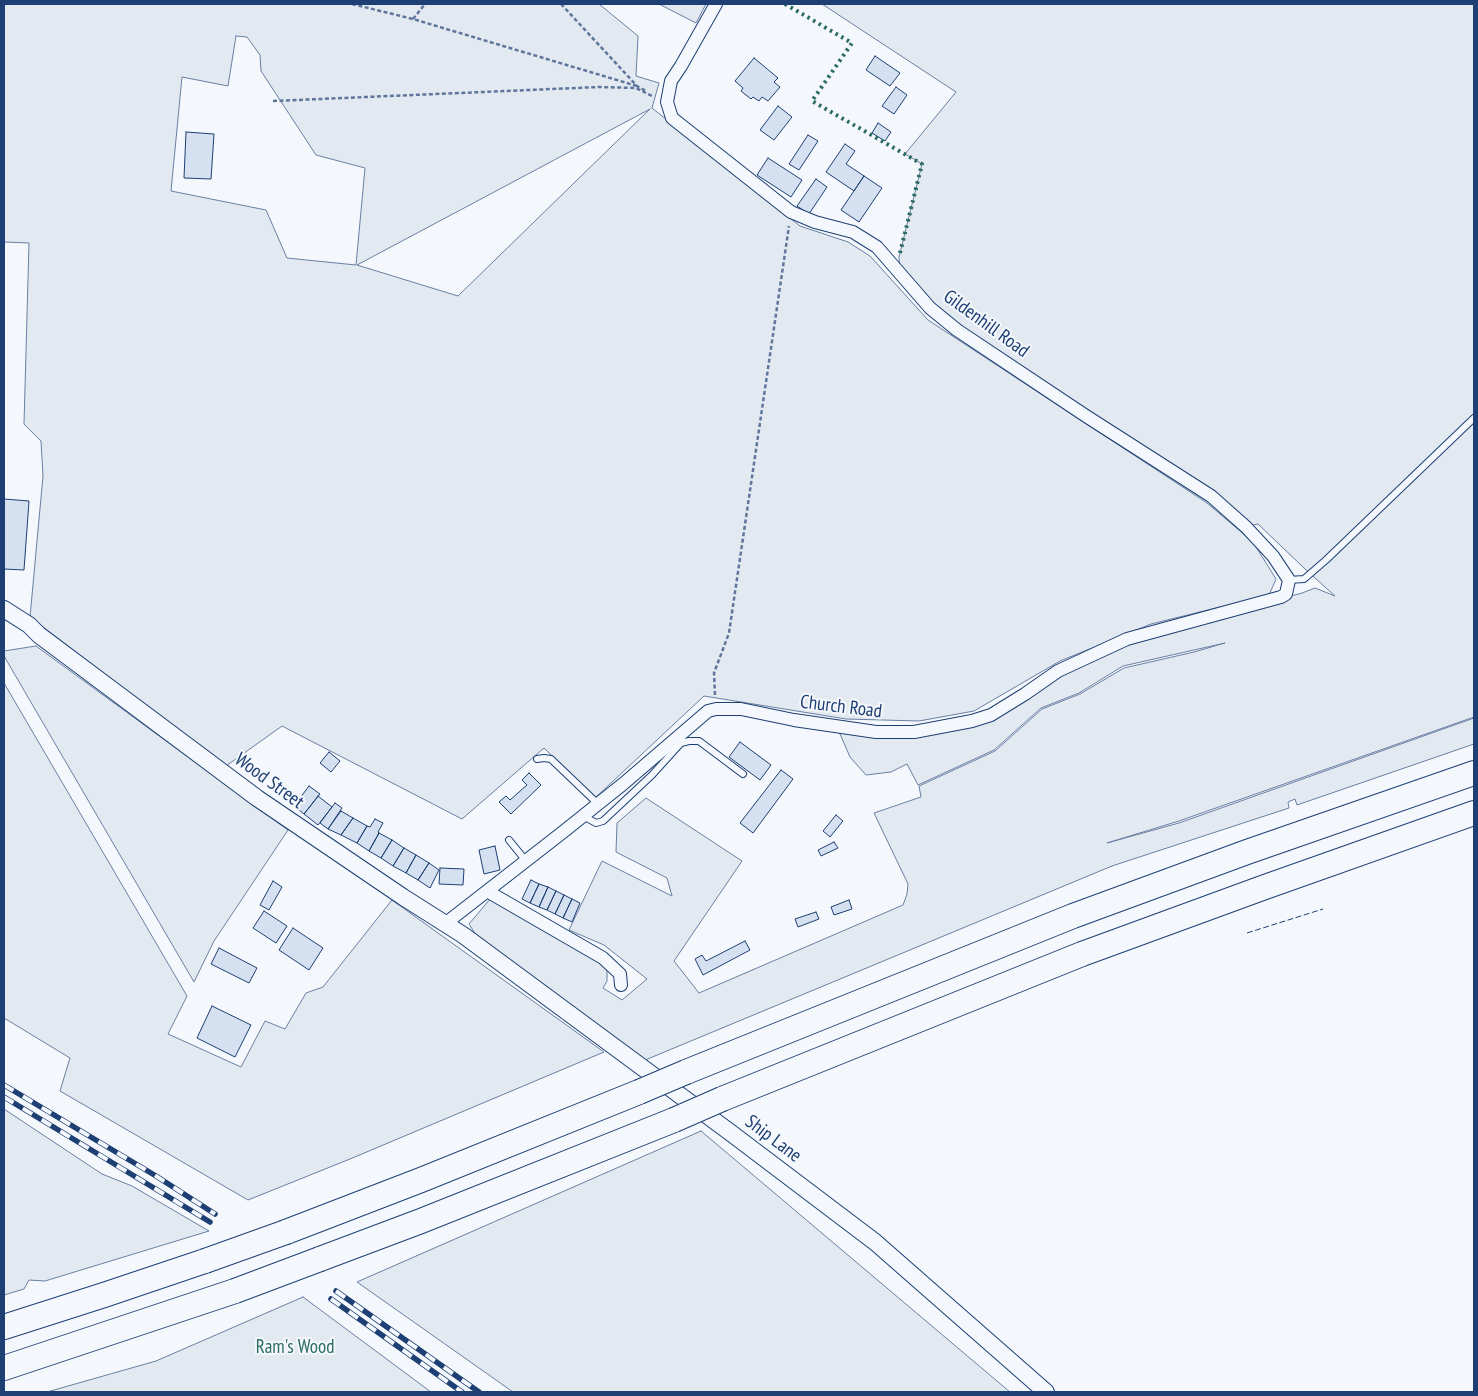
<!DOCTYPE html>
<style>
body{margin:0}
#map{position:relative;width:1478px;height:1396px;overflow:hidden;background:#f4f7fb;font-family:"PT Sans Narrow",sans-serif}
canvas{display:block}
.frame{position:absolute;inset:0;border:5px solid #1d3f73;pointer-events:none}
</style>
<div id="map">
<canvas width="1478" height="1396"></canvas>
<div class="frame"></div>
</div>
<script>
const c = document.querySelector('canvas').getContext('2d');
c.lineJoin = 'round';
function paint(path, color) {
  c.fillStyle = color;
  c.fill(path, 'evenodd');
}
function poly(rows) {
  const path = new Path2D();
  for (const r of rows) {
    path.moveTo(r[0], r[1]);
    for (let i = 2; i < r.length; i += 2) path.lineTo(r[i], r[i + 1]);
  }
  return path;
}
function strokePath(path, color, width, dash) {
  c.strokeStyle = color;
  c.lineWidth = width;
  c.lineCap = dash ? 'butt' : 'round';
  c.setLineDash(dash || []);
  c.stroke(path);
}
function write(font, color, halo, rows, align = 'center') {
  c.font = font + ' "PT Sans Narrow",sans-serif';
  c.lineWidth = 4;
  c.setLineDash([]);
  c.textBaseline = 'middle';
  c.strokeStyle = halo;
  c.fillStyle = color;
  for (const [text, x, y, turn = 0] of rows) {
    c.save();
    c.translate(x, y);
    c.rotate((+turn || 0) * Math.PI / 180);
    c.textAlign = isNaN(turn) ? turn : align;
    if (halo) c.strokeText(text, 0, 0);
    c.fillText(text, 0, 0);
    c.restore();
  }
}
const green = poly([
 [4,4,599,4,638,36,636,76,659,83,652,108,800,226,848,242,870,256,928,320,1207,503,1253,542,1276,579,1269,595,1151,624,1060,661,974,711,919,721,846,719,704,696,595,798,544,748,462,819,282,726,226,766,30,617,43,476,41,441,24,424,29,243,4,242,4,4],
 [236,36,247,37,260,55,261,71,316,155,365,168,356,265,287,258,266,210,171,191,182,77,228,86,236,36],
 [650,109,458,296,357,265,650,109],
 [659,4,706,4,696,23,659,4],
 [822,4,1474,4,1474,717,1179,821,1107,843,1179,823,1474,718,1474,744,1297,805,1295,799,1288,802,1289,808,1112,866,638,1063,476,935,469,924,491,898,567,940,607,968,607,981,603,988,622,1000,647,979,604,945,569,930,602,861,672,896,667,878,616,852,617,823,646,798,742,861,674,961,699,993,903,905,907,894,908,884,874,813,921,797,919,786,995,751,1042,709,1080,694,1124,668,1194,652,1225,643,1123,666,1079,693,1041,708,994,750,918,785,907,764,891,772,866,775,850,757,837,727,940,728,1025,695,1128,640,1302,593,1315,588,1335,596,1304,568,1258,524,1248,526,957,329,900,270,899,257,922,164,905,154,956,92,822,4],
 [36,646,288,830,214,941,194,982,4,656,4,651,36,646],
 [4,683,187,996,168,1034,241,1067,265,1021,285,1029,306,993,323,987,392,900,604,1052,350,1159,248,1200,60,1091,70,1058,4,1018,4,683],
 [4,1109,102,1174,132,1186,209,1231,45,1281,29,1280,24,1289,4,1295,4,1109],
 [701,1131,1010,1392,513,1392,357,1282,701,1131],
 [303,1297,431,1392,47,1392,156,1361,303,1297]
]);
const building = poly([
 [875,56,900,73,890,86,866,70,875,56],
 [754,58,778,78,774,82,780,87,768,101,762,97,759,101,753,97,751,99,741,91,743,88,735,81,754,58],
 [896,87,907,95,894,114,882,106,896,87],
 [778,106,792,117,774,140,760,130,778,106],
 [878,123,891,132,885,141,872,133,878,123],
 [186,132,214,134,211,179,184,178,186,132],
 [808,135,818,141,799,170,789,164,808,135],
 [845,144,855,151,846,164,864,176,854,191,826,172,845,144],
 [768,158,802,180,791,197,757,175,768,158],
 [864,176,882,188,859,222,841,210,864,176],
 [816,179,827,187,809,214,797,206,816,179],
 [4,499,29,501,24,570,4,569,4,499],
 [740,742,771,765,760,780,729,757,740,742],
 [329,752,340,761,331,772,320,763,329,752],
 [781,770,793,779,753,833,740,823,781,770],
 [529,773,541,785,511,814,499,802,506,796,510,800,527,785,522,780,529,773],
 [309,786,320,794,304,814,294,806,309,786],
 [318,796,332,807,318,825,304,814,318,796],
 [335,803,342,808,328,829,320,823,335,803],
 [341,811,353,818,341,835,328,829,341,811],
 [836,815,843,821,830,837,823,831,836,815],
 [353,818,367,826,357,843,341,835,353,818],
 [375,819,383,823,378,832,379,833,369,851,357,843,367,826,370,827,375,819],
 [379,833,392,840,381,858,369,851,379,833],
 [392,840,404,848,393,866,381,858,392,840],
 [834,842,838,848,821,856,818,850,834,842],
 [495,846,500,870,484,874,479,850,495,846],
 [404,848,416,855,406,873,393,866,404,848],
 [416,855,429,863,418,880,406,873,416,855],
 [429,863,439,870,430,888,418,880,429,863],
 [440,868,464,869,463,885,439,884,440,868],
 [531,880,539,884,530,903,522,899,531,880],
 [273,881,282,887,269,910,260,905,273,881],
 [539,884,548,887,539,907,530,903,539,884],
 [548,887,556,891,547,910,539,907,548,887],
 [556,891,564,895,555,914,547,910,556,891],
 [564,895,572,899,563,918,555,914,564,895],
 [572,899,580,903,572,922,563,918,572,899],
 [849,900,852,909,834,915,831,907,849,900],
 [264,911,287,926,276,943,253,928,264,911],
 [816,912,819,919,798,927,795,919,816,912],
 [293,928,323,948,309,970,279,950,293,928],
 [745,941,750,950,703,975,695,959,702,955,706,961,745,941],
 [219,948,257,968,249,983,211,964,219,948],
 [212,1006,251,1025,235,1057,197,1038,212,1006]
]);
const path = poly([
 [352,4,413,19,637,86],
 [561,4,637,86,646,91],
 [413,19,425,4],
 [273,101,599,87,636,88,654,97],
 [715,695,714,673,729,633,789,226]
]);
const service = poly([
 [1289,580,1304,579,1326,560,1474,418],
 [537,759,544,758,551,759,598,804],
 [583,816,596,823,603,821,652,775,681,743,689,741,699,741,743,774],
 [509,840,526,861]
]);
const minor = poly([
 [487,891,603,958,620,974,621,985],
 [446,923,563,832,623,784,708,711,716,709,741,709,794,720,876,732,914,732,972,721,991,715,1025,694,1058,671,1127,639,1281,597,1286,594,1289,580,1273,556,1246,527,1211,496,1086,416,957,330,930,308,877,247,853,232,815,222,791,212,672,118,667,102,671,81,681,66,716,4]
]);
const tertiary = poly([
 [4,609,29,625,39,635,257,798,403,897,463,935,731,1133,875,1242,1046,1392]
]);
const motorway = poly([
 [686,1072,1073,916,1247,852,1474,773],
 [722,1099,1082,954,1265,887,1474,813],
 [286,1232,421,1180,639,1092],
 [320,1259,421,1221,674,1120],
 [4,1327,104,1295,205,1261],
 [4,1368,235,1291]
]);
const rail = poly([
 [4,1085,156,1176,215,1214],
 [4,1097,210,1222],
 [336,1291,479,1392],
 [331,1299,462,1392]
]);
const motorwayBridge = poly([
 [639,1092,686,1072],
 [674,1120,722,1099],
 [205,1261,286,1232],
 [235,1291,320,1259]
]);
const hedge = poly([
 [785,4,852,43,812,101,922,164,899,257]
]);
const fence = poly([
 [1247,933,1323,909]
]);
const streetNames = [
 ["Gildenhill Road",986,324,36],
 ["Church Road",841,707,7],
 ["Wood Street",269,781,36],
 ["Ship Lane",773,1139,37]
];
const parkNames = [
 ["Ram's Wood",295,1348]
];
paint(green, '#e3e9f0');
strokePath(green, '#687fa3', 1);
paint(building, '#d5e0f0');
strokePath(building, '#1d3f73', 1);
strokePath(service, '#1d3f73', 8);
strokePath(minor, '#1d3f73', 14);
strokePath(tertiary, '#1d3f73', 18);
strokePath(motorway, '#1d3f73', 26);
strokePath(path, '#5e769c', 2.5, [4, 2.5]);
strokePath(service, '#f4f7fb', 6);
strokePath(minor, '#f4f7fb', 12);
strokePath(tertiary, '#f4f7fb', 16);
strokePath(motorway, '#f4f7fb', 24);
strokePath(rail, '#1d3f73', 5.5);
strokePath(rail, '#f4f7fb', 4, [11]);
strokePath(motorwayBridge, '#1d3f73', 26, []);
strokePath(motorwayBridge, '#f4f7fb', 24);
strokePath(hedge, '#2c6c60', 4, [2.5, 4]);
strokePath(fence, '#1d3f73', 1, [6, 2.5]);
write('19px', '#1d3f73', '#f4f7fb', streetNames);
write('19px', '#2c6c60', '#f4f7fb', parkNames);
</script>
